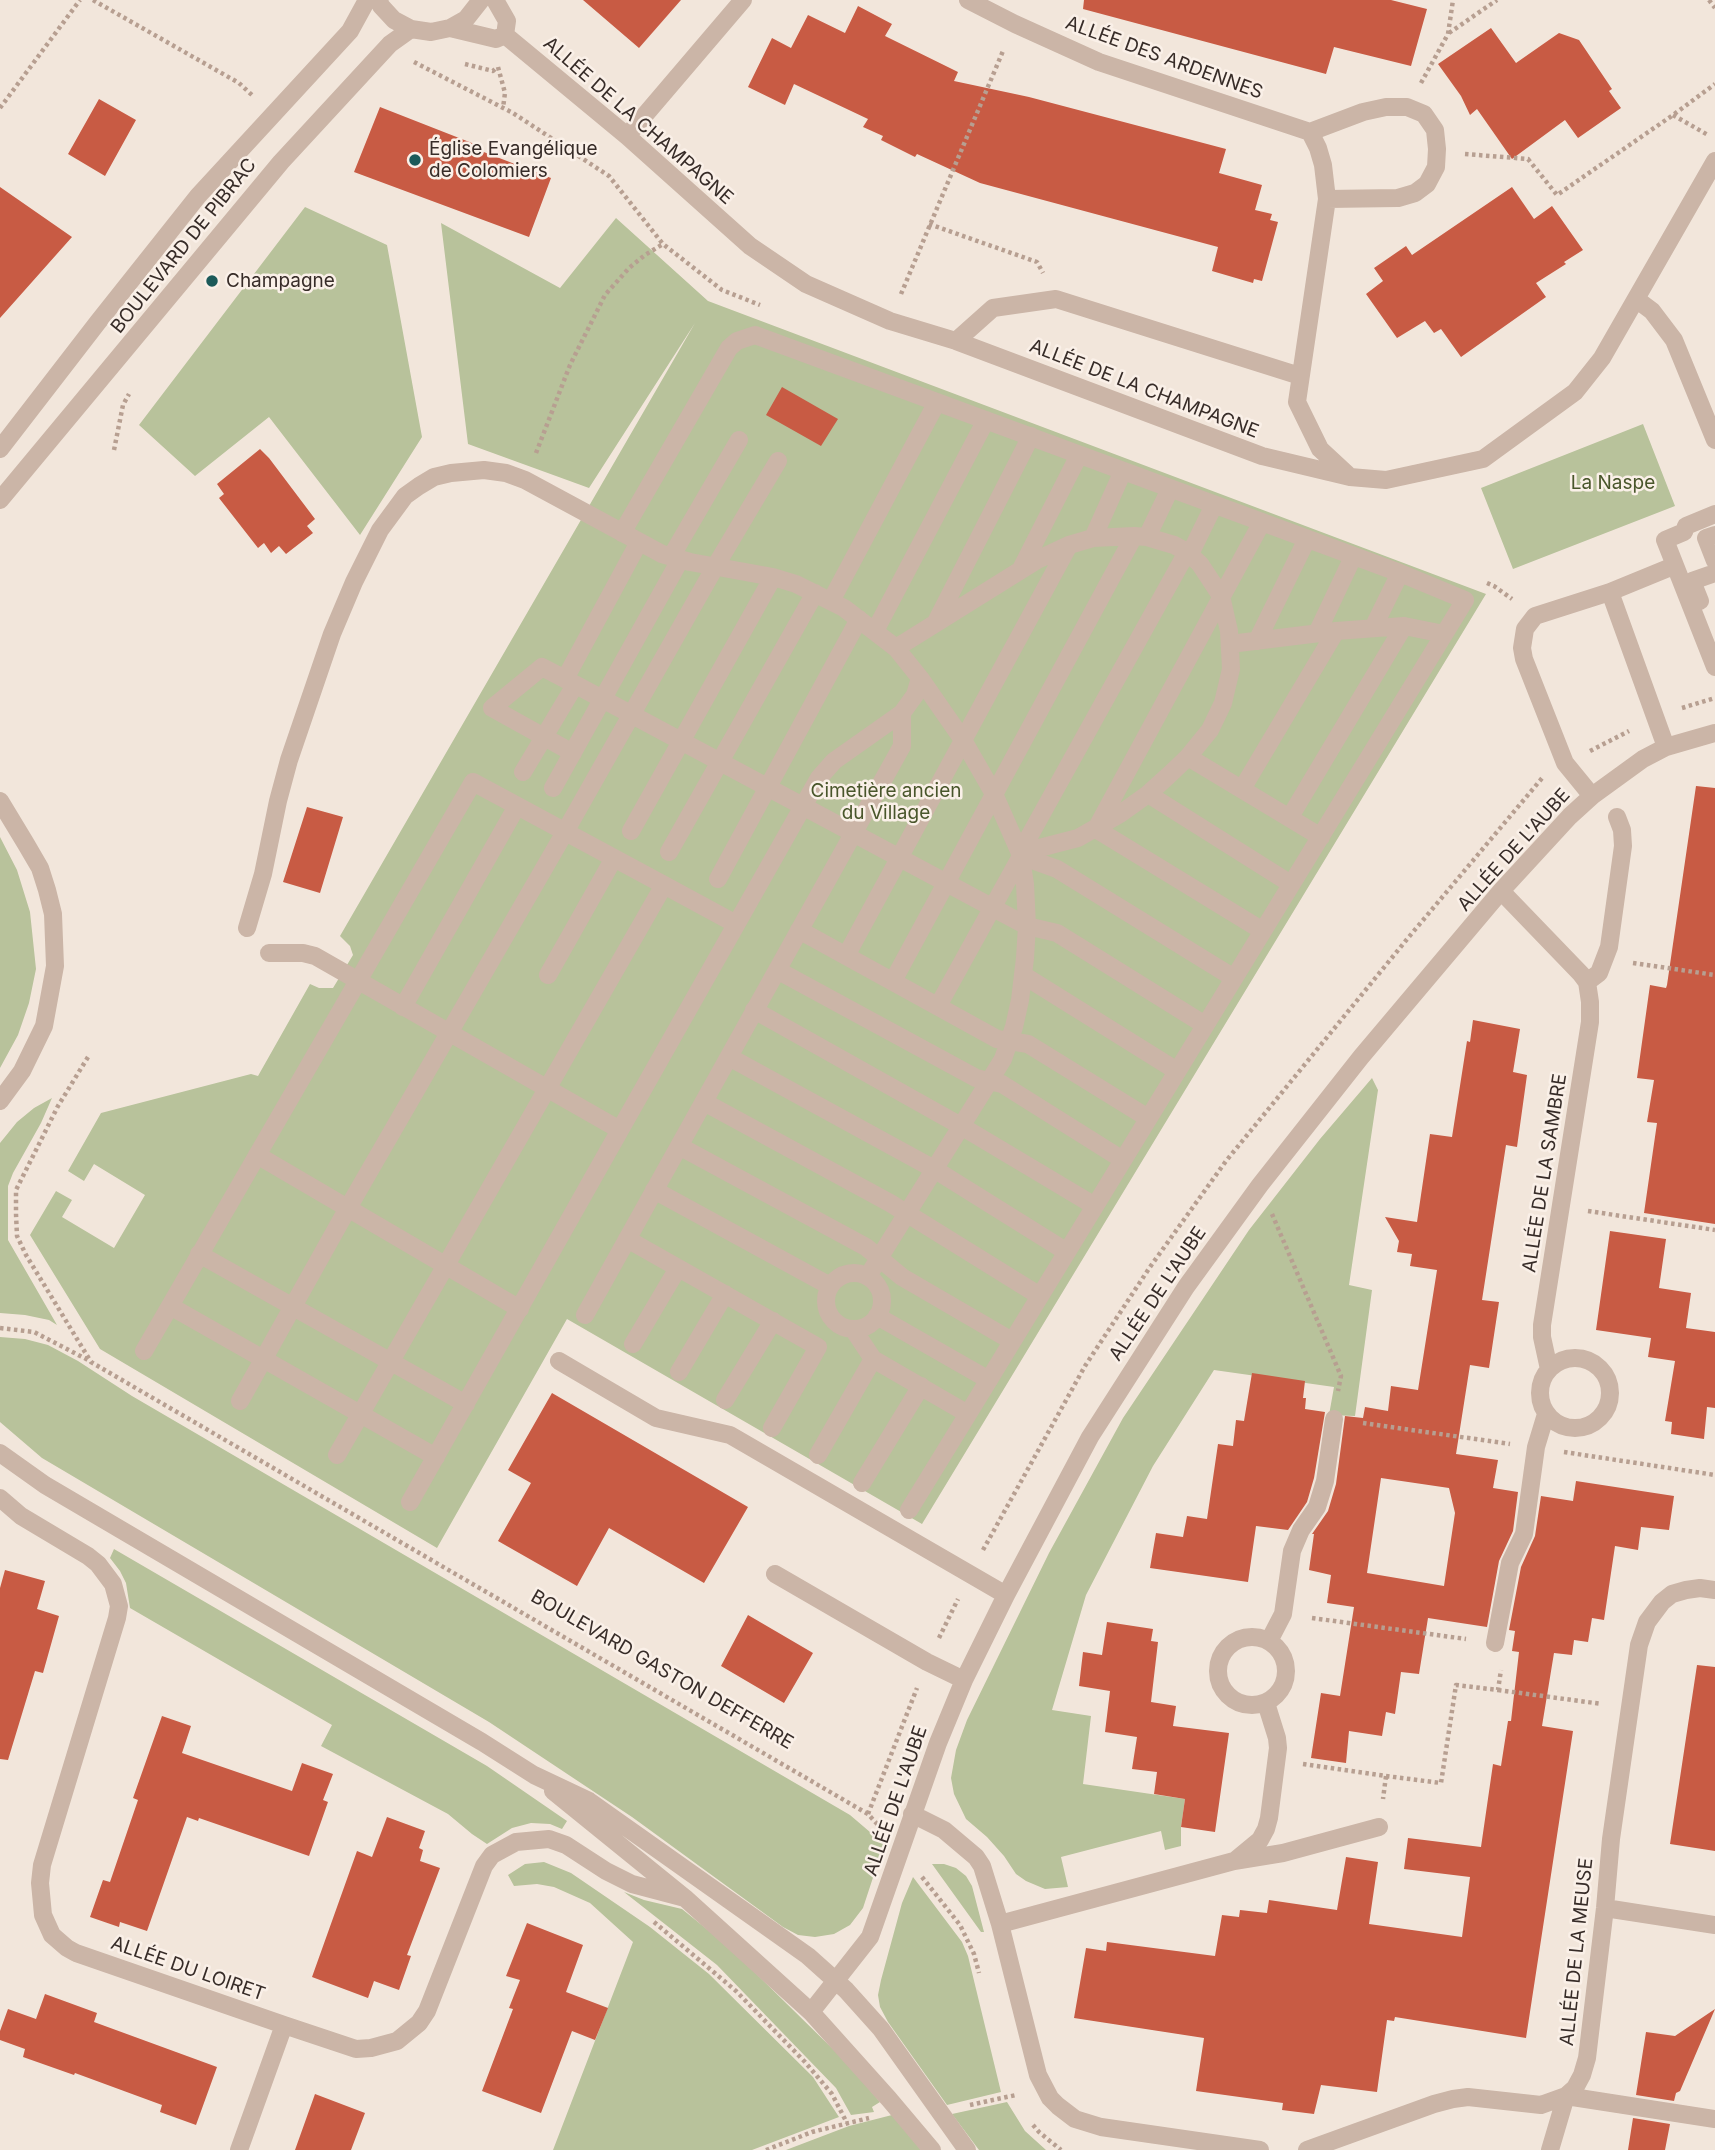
<!DOCTYPE html>
<meta charset="utf-8">
<style>
body{margin:0}
canvas{display:block;background:#f2e6db}
</style>
<canvas width="1715" height="2150"></canvas>
<script>
const c = document.querySelector('canvas').getContext('2d');
c.lineJoin = 'round';
function paint(path, color) {
  c.fillStyle = color;
  c.fill(path, 'evenodd');
}
function poly(rows) {
  const path = new Path2D();
  for (const r of rows) {
    if (r.length === 3) {
      path.moveTo(r[0] + r[2], r[1]);
      path.arc(r[0], r[1], r[2], 0, 2 * Math.PI);
      continue;
    }
    path.moveTo(r[0], r[1]);
    for (let i = 2; i < r.length; i += 2) path.lineTo(r[i], r[i + 1]);
  }
  return path;
}
function strokePath(path, color, width, dash) {
  c.strokeStyle = color;
  c.lineWidth = width;
  c.lineCap = dash ? 'butt' : 'round';
  c.setLineDash(dash || []);
  c.stroke(path);
}
function write(font, color, halo, rows, align = 'center') {
  c.font = font + ' Inter,sans-serif';
  c.lineWidth = 5;
  c.setLineDash([]);
  c.textBaseline = 'middle';
  c.strokeStyle = halo;
  c.fillStyle = color;
  for (const [text, x, y, turn = 0] of rows) {
    c.save();
    c.translate(x, y);
    c.rotate((+turn || 0) * Math.PI / 180);
    c.textAlign = isNaN(turn) ? turn : align;
    if (halo) c.strokeText(text, 0, 0);
    c.fillText(text, 0, 0);
    c.restore();
  }
}
const green = poly([
 [305,207,387,245,422,437,360,535,269,417,195,476,139,425],
 [616,218,708,301,1486,594,922,1524,567,1319,437,1548,100,1349,30,1235,56,1191,72,1200,62,1217,114,1248,145,1195,94,1164,84,1181,68,1171,101,1113,251,1074,258,1076,310,984,319,988,333,988,353,955,350,946,340,936,695,323,589,488,468,444,441,223,560,288],
 [1643,424,1675,506,1513,569,1481,488],
 [0,837,17,870,30,912,36,969,29,1003,18,1035,0,1068],
 [1372,1078,1378,1090,1349,1285,1372,1290,1355,1416,1329,1415,1334,1387,1214,1370,1153,1466,1086,1595,1052,1710,1091,1716,1083,1784,1185,1799,1181,1827,1181,1846,1165,1850,1161,1831,1061,1857,1068,1887,1045,1889,1026,1881,1016,1874,1004,1856,987,1837,966,1819,954,1794,951,1778,956,1750,967,1720,1049,1553,1123,1418,1249,1230,1320,1139],
 [52,1098,41,1123,13,1173,8,1186,8,1240,57,1325,49,1320,25,1315,0,1313,0,1143,17,1122,34,1108],
 [0,1337,25,1339,48,1345,78,1361,132,1396,850,1815,884,1844,863,1908,850,1925,834,1934,815,1937,798,1935,783,1927,632,1817,489,1722,42,1458,0,1422],
 [114,1549,487,1766,567,1821,562,1829,550,1824,531,1823,512,1828,487,1844,472,1834,448,1814,321,1746,332,1725,130,1608,126,1583,120,1571,110,1558],
 [544,1862,571,1873,650,1927,709,1974,813,2077,839,2117,752,2150,553,2150,633,1942,590,1903,554,1887,537,1884,514,1886,508,1875,525,1864],
 [932,1864,944,1864,956,1868,966,1876,972,1886,984,1932,981,1932],
 [913,1877,962,1942,968,1956,1001,2092,947,2105,888,2022,880,2007,878,1995,881,1980,902,1903],
 [624,1892,644,1900,682,1909,730,1948,844,2060,880,2102,872,2107,874,2112,851,2115,836,2088,717,1965],
 [1007,2102,1025,2131,1046,2150,979,2150,952,2114],
 [892,2115,921,2150,786,2150,849,2126]
]);
const building = poly([
 [583,0,681,0,639,48],
 [1084,0,1391,0,1427,9,1411,66,1334,47,1326,74,1083,9],
 [858,6,892,24,885,36,958,72,954,81,1029,97,1226,149,1219,173,1262,185,1255,210,1272,214,1270,220,1278,222,1262,281,1254,279,1253,283,1212,271,1218,247,980,183,917,154,915,157,881,140,883,136,863,127,868,119,794,84,785,105,748,87,772,38,791,48,808,15,845,33],
 [1491,28,1516,63,1559,33,1579,40,1612,89,1609,91,1621,108,1578,138,1565,120,1512,159,1477,109,1470,115,1461,96,1438,64],
 [99,99,136,120,105,176,68,154],
 [380,107,477,145,476,149,551,178,529,237,354,172],
 [0,187,72,237,0,318],
 [1512,187,1534,219,1552,206,1583,250,1564,262,1566,264,1536,283,1546,297,1461,357,1441,329,1434,333,1425,321,1397,338,1366,294,1383,281,1374,268,1406,246,1412,255],
 [782,387,838,419,821,446,766,415],
 [260,449,269,458,315,519,307,526,313,533,286,554,279,546,271,553,264,543,258,548,219,498,224,494,217,484],
 [1696,786,1715,788,1715,1224,1644,1213,1657,1123,1647,1122,1654,1080,1637,1078,1650,985,1666,988,1667,985],
 [307,807,343,817,320,893,283,882],
 [1473,1020,1520,1029,1513,1072,1527,1075,1517,1147,1506,1145,1482,1300,1499,1302,1489,1368,1470,1365,1456,1454,1498,1460,1493,1488,1518,1492,1513,1531,1499,1561,1487,1627,1428,1618,1419,1674,1401,1672,1395,1714,1386,1712,1382,1736,1349,1731,1346,1763,1311,1758,1321,1693,1340,1696,1354,1607,1327,1603,1331,1575,1309,1570,1314,1534,1312,1534,1328,1511,1336,1484,1345,1416,1363,1418,1365,1407,1388,1411,1391,1386,1418,1390,1437,1270,1410,1266,1412,1254,1397,1252,1399,1241,1385,1217,1417,1222,1430,1134,1452,1137,1467,1041,1470,1042],
 [1381,1478,1449,1488,1455,1513,1444,1586,1367,1573],
 [1610,1231,1666,1239,1659,1288,1691,1293,1686,1328,1715,1332,1715,1408,1707,1407,1704,1439,1671,1434,1672,1422,1665,1421,1675,1361,1648,1357,1651,1338,1596,1330],
 [1252,1373,1305,1381,1303,1398,1306,1398,1305,1409,1325,1412,1314,1478,1307,1502,1288,1530,1256,1526,1248,1582,1150,1568,1156,1533,1183,1537,1187,1516,1207,1519,1218,1444,1233,1446,1236,1420,1244,1421],
 [552,1393,748,1507,704,1583,609,1528,577,1586,498,1541,531,1483,508,1470],
 [1576,1481,1674,1496,1669,1530,1641,1527,1638,1550,1615,1546,1604,1620,1592,1618,1588,1642,1574,1640,1572,1655,1554,1653,1542,1726,1573,1731,1526,2038,1395,2017,1394,2021,1387,2020,1377,2092,1321,2085,1314,2114,1282,2110,1283,2103,1196,2091,1204,2038,1074,2018,1086,1948,1106,1951,1107,1942,1215,1956,1222,1915,1239,1917,1240,1910,1267,1913,1269,1900,1337,1910,1346,1857,1378,1862,1369,1924,1462,1937,1470,1877,1404,1869,1408,1838,1481,1847,1493,1764,1501,1766,1508,1721,1511,1721,1519,1652,1512,1651,1515,1631,1509,1630,1521,1567,1535,1536,1541,1496,1573,1501],
 [5,1570,45,1581,37,1609,59,1616,43,1673,35,1671,8,1760,0,1759,0,1588],
 [748,1615,813,1653,784,1703,721,1666],
 [1107,1622,1153,1629,1151,1641,1158,1642,1151,1702,1176,1706,1173,1726,1229,1733,1215,1832,1181,1827,1185,1799,1154,1794,1157,1772,1132,1769,1137,1737,1105,1732,1110,1691,1079,1686,1083,1652,1102,1655],
 [1697,1665,1715,1667,1715,1851,1670,1844],
 [162,1716,191,1726,182,1753,292,1791,302,1763,333,1774,323,1800,328,1802,309,1856,199,1818,198,1821,187,1817,147,1931,120,1922,119,1927,90,1917,103,1880,110,1882,138,1800,133,1798],
 [387,1817,425,1831,419,1848,423,1850,420,1861,440,1868,407,1955,411,1956,399,1990,374,1981,368,1998,312,1977,357,1851,372,1857],
 [527,1923,583,1945,566,1992,608,2008,595,2040,572,2031,541,2113,482,2091,513,2009,509,2008,520,1980,506,1976],
 [45,1994,97,2013,94,2022,217,2067,196,2125,160,2112,162,2105,75,2073,74,2075,23,2057,25,2049,0,2040,0,2031,8,2009,36,2019],
 [1715,2009,1680,2091,1676,2093,1674,2101,1636,2095,1646,2032,1675,2036],
 [315,2094,365,2113,351,2150,295,2150],
 [1633,2118,1670,2124,1665,2150,1628,2150]
]);
const path = poly([
 [93,0,239,83,254,97],
 [1709,0,1715,8],
 [1449,33,1497,0],
 [414,62,513,113,609,176,663,244,722,290,760,305],
 [465,64,493,71,496,68],
 [498,67,505,93,503,108],
 [1421,83,1448,34,1453,0],
 [0,108,80,0],
 [1673,115,1708,135],
 [1465,154,1528,159,1557,195,1673,115,1715,84],
 [929,224,1037,262,1043,273],
 [901,294,1003,51],
 [114,450,123,405,129,394],
 [536,453,570,365,605,295,629,268,645,255,663,244],
 [1487,583,1494,586,1512,599],
 [1682,708,1715,698],
 [1590,751,1629,731],
 [1633,963,1715,975],
 [88,1057,58,1106,16,1190,16,1214,17,1236,26,1255,91,1362,868,1814,878,1825],
 [1588,1211,1715,1230],
 [1272,1214,1341,1376,1338,1391],
 [0,1328,34,1332,90,1361],
 [1363,1423,1510,1444],
 [1564,1452,1715,1475],
 [983,1550,1085,1366,1150,1267,1226,1161,1408,938,1543,777],
 [1312,1618,1466,1639],
 [939,1638,958,1599],
 [1498,1690,1602,1704],
 [1303,1764,1386,1776,1383,1799],
 [1386,1776,1441,1783,1456,1685,1498,1690,1501,1670],
 [868,1814,917,1688],
 [922,1877,960,1925,974,1954,979,1973],
 [654,1922,736,1991,805,2062,832,2094,847,2123],
 [970,2105,1016,2095],
 [1033,2125,1039,2132,1061,2150],
 [766,2150,812,2132,869,2118]
]);
const minor = poly([
 [379,0,381,6,394,20,411,29,431,32,450,28,466,19,481,0],
 [495,0,507,21,505,35],
 [968,0,1015,24,1099,62,1310,132,1318,148,1323,165,1327,199,1297,402,1320,449,1347,474],
 [450,28,496,39,505,35],
 [505,35,627,136,750,246,806,284,890,321,956,341,1262,456,1350,477,1386,480,1483,459,1575,392,1602,358,1715,161],
 [1310,132,1363,112,1386,107,1407,107,1424,114,1435,130,1437,149,1436,167,1427,184,1415,193,1398,198,1327,199],
 [627,136,743,0],
 [1636,299,1652,311,1674,340,1715,440],
 [956,341,993,308,1056,299,1300,376],
 [0,449,98,322,198,196,350,31,367,0],
 [0,500,281,162,390,44,411,29],
 [1715,514,1686,526,1684,532,1665,540,1715,667],
 [1262,522,1096,829,1263,931],
 [622,533,729,348,737,341,755,335,1400,573,1465,600,968,1414],
 [1715,535,1706,538,1715,561],
 [1147,537,1170,489],
 [1093,538,1123,471],
 [639,542,565,679,1027,926,1057,933,1205,1025],
 [1190,554,1214,505],
 [671,557,739,440],
 [1021,569,1079,455],
 [1610,592,1671,567],
 [831,601,937,402],
 [1700,601,1692,581,1715,573],
 [937,620,1031,436],
 [1373,628,1400,573],
 [875,631,986,420],
 [1317,633,1353,557],
 [1257,641,1307,539],
 [1230,644,1336,631,1404,626,1444,634],
 [896,648,1037,560,1069,545,1093,538,1134,536,1147,537,1174,545,1187,552,1200,564,1221,596,1229,631,1231,669,1223,703,1210,730,1188,757,1168,776,1148,794,1120,814,1078,838,1020,853],
 [565,679,542,667,492,708,573,753],
 [1188,757,1321,837],
 [523,772,575,685],
 [553,788,680,560],
 [1242,789,1336,631],
 [1148,794,1291,884],
 [1592,796,1565,763,1524,659,1522,648,1525,629,1535,616,1610,592,1666,747],
 [0,801,26,844,40,868,47,890,53,914,55,966,44,1026,22,1071,0,1101],
 [1290,817,1404,626],
 [631,831,773,577],
 [669,852,815,593],
 [1020,853,1187,552],
 [718,879,859,619],
 [1501,891,1581,974,1587,982,1590,1002,1590,1022,1542,1325,1542,1337,1549,1369],
 [247,928,263,874,278,801,289,760,332,634,354,582,380,530,405,496,419,486,434,477,451,473,484,470,506,473,525,480,662,554,690,562,773,577,796,584,844,608,896,648,920,678,963,740,994,794,1020,853,1025,884,1027,926,1025,958,1020,1000,1014,1027,1003,1059,868,1276],
 [799,930,997,1039,1028,1044,1148,1118],
 [269,953,303,953,315,956,620,1130,819,778,834,761,902,713,915,695,920,678],
 [846,956,1069,545],
 [777,970,976,1078,1002,1084,1123,1160],
 [548,975,614,858],
 [1023,975,1177,1071],
 [893,981,1134,536],
 [1587,982,1599,973,1609,947,1623,846,1622,830,1617,817],
 [938,1006,1021,856,1057,869,1234,978],
 [403,1007,517,806],
 [754,1010,961,1126,1095,1206],
 [729,1057,934,1169,1067,1252],
 [704,1102,890,1203,1040,1296],
 [679,1146,866,1247,902,1277,1012,1341],
 [257,1155,520,1309],
 [654,1190,830,1286],
 [627,1239,818,1347,772,1428],
 [199,1254,466,1404],
 [854,1301,28],
 [170,1306,436,1457],
 [585,1315,902,746,902,713],
 [877,1316,989,1380],
 [853,1329,873,1359],
 [633,1344,678,1268],
 [144,1351,473,782,664,885],
 [1575,1393,35],
 [559,1361,656,1418,730,1435,1006,1595],
 [679,1372,725,1294],
 [725,1400,773,1321],
 [240,1401,348,1208,565,832,715,567,778,461],
 [0,1453,45,1485,482,1742,534,1775,589,1801,808,1956,846,1990,881,2029,967,2150],
 [337,1455,664,885,736,924],
 [818,1455,873,1359,968,1414,909,1510],
 [862,1483,921,1386],
 [0,1498,21,1516,88,1556,98,1564,113,1584,119,1606,117,1618,42,1865,40,1883,43,1915,52,1935,67,1948,76,1953,284,2025,356,2049,371,2048,397,2041,419,2023,427,2011,484,1866,492,1855,516,1842,549,1839,566,1845,606,1871,632,1884,685,1898],
 [410,1502,620,1130],
 [775,1574,927,1662,964,1680],
 [1252,1671,34],
 [1269,1641,1283,1614,1292,1551,1301,1530,1317,1507,1325,1481,1334,1419],
 [1495,1643,1510,1563,1524,1534,1536,1447,1546,1414],
 [553,1791,685,1898,811,2012,889,2099,932,2150],
 [912,1814,944,1830,976,1857,982,1866,1000,1924,1038,2075,1050,2098,1058,2106,1075,2119,1101,2127,1260,2150],
 [1237,1859,1260,1840,1266,1829,1269,1818,1278,1748,1277,1738,1266,1703],
 [1605,1908,1715,1925],
 [1000,1924,1234,1861,1283,1853,1379,1827],
 [811,2012,870,1937,938,1743,964,1680,1006,1595,1090,1437,1186,1287,1260,1185,1361,1057,1501,891,1570,816,1592,796,1643,759,1666,747,1715,733],
 [239,2150,284,2025],
 [1307,2150,1434,2104,1453,2099,1468,2097,1541,2105,1566,2096,1575,2088,1582,2075,1587,2058,1605,1908,1611,1839,1639,1645,1647,1622,1662,1602,1672,1594,1686,1590,1700,1588,1715,1590],
 [1550,2150,1566,2096,1715,2119]
]);
const markers = [
 [415,160,7,"#1c5a59"],
 [212,281,7,"#1c5a59"]
];
const streetNames = [
 ["ALLÉE DES ARDENNES",1164,58,20],
 ["ALLÉE DE LA CHAMPAGNE",638,121,41],
 ["BOULEVARD DE PIBRAC",184,246,-51],
 ["ALLÉE DE LA CHAMPAGNE",1144,389,21],
 ["ALLÉE DE L'AUBE",1514,850,-48],
 ["ALLÉE DE LA SAMBRE",1545,1173,-81],
 ["ALLÉE DE L'AUBE",1158,1294,-56],
 ["BOULEVARD GASTON DEFFERRE",662,1670,30],
 ["ALLÉE DE L'AUBE",896,1801,-71],
 ["ALLÉE DE LA MEUSE",1577,1952,-84],
 ["ALLÉE DU LOIRET",188,1969,19]
];
const poiNames = [
 ["Église Evangélique",429,149],
 ["de Colomiers",429,171],
 ["Champagne",226,281]
];
const parkNames = [
 ["La Naspe",1613,483],
 ["Cimetière ancien",886,791],
 ["du Village",886,813]
];
paint(green, '#b8c29b');
paint(building, '#c85b44');
strokePath(path, '#b79f91', 4.5, [3.5, 3.5]);
strokePath(minor, '#cbb5a7', 18);
for (const [x, y, r, color] of markers) {
  const dot = new Path2D();
  dot.arc(x, y, r, 0, 2 * Math.PI);
  c.fillStyle = color;
  c.fill(dot);
  strokePath(dot, '#faf0e8', 2.5);
}
write('19px', '#372c28', '#faf0e8', streetNames);
write('19px', '#372c28', '#faf0e8', poiNames, 'left');
write('19px', '#49562b', '#faf0e8', parkNames);
</script>
